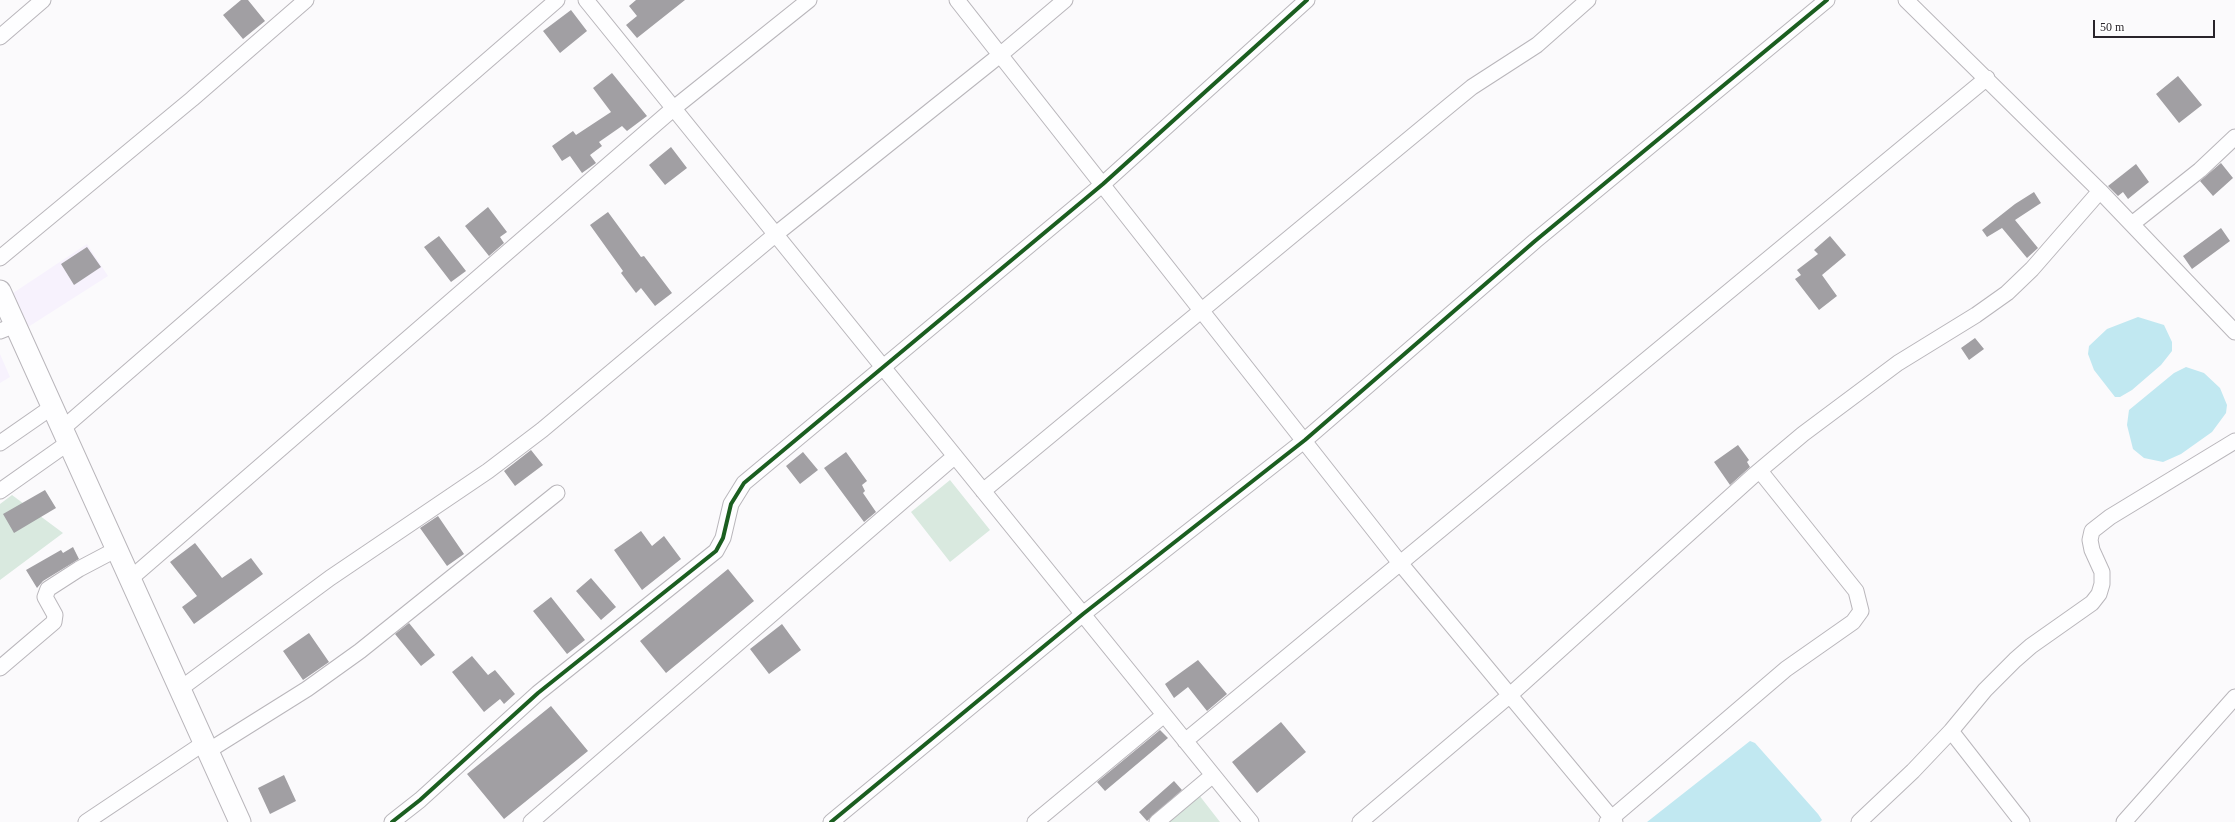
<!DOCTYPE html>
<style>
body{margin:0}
#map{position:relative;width:2235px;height:822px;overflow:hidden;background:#fbfafc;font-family:Georgia,serif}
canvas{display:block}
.scale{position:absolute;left:2093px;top:20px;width:122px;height:18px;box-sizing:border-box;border:2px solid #29242b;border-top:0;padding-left:5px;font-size:12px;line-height:14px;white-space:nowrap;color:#29242b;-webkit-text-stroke:3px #fff;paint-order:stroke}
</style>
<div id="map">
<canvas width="2235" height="822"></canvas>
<div class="scale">50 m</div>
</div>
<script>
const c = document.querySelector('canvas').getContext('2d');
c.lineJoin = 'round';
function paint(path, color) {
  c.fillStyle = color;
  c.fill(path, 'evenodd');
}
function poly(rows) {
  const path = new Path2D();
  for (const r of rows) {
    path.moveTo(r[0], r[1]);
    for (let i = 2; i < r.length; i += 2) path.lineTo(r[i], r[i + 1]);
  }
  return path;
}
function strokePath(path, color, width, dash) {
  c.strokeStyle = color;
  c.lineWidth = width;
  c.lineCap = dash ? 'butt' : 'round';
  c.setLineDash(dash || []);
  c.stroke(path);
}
const commercial = poly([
 [87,244,108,276,25,329,10,295],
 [0,354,10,377,0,383]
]);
const green = poly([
 [950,480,990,530,950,562,911,512],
 [12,495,63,533,0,580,0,504],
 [1199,795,1220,822,1167,822]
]);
const water = poly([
 [2138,317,2164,325,2172,342,2172,351,2161,365,2132,390,2120,397,2115,397,2094,370,2088,354,2089,346,2107,329],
 [2186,367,2204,373,2220,388,2227,405,2226,413,2212,432,2181,454,2163,462,2144,458,2133,449,2127,425,2129,410,2174,373],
 [1750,741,1755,743,1818,814,1822,820,1820,822,1647,822]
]);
const building = poly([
 [241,0,248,0,265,21,243,39,223,15],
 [636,0,685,0,637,38,626,25,637,16,629,6],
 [571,10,587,31,560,53,543,31],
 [612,73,647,116,627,131,622,126,599,142,602,146,590,155,596,163,582,173,570,156,562,161,552,146,573,131,576,135,611,112,593,88],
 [2178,76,2202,105,2179,123,2156,94],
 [671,147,687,168,665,185,649,165],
 [2221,163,2233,178,2213,196,2200,181],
 [2136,164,2149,182,2128,199,2123,192,2118,196,2108,186],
 [2034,192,2041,203,2015,220,2038,248,2027,258,2002,228,1987,237,1982,230,2015,204],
 [488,207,507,232,500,237,504,243,489,256,465,226],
 [608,212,641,257,644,256,672,293,655,306,641,288,636,293,621,273,623,271,590,225],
 [2221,228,2230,241,2192,269,2183,256],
 [439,236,466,271,451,282,424,247],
 [1830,236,1846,255,1822,275,1837,296,1819,310,1795,279,1801,275,1797,270,1818,254,1814,250],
 [87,247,101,267,74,285,61,264],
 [1975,338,1984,349,1969,360,1961,348],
 [1738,445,1749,460,1747,462,1750,467,1730,485,1714,462],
 [531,450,543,465,515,486,504,471],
 [803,452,818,470,800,484,786,466],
 [846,452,867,481,862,485,865,491,863,493,876,512,864,522,824,468],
 [45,490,56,508,14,533,3,514],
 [438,516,464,554,447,566,420,528],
 [641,531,652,546,664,536,681,559,642,590,614,550],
 [195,543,222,578,251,558,263,574,194,624,182,607,197,596,170,562],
 [73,547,79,559,43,581,37,588,26,570,61,550,63,553],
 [728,569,754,601,666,673,640,641],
 [591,578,616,607,601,620,576,591],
 [551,597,585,640,567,654,533,611],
 [409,623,435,655,421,666,395,634],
 [782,624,801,650,769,674,750,649],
 [309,633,329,662,303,680,283,651],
 [472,656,488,675,495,670,515,694,504,704,500,699,484,712,452,672],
 [1198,660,1227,694,1207,711,1188,687,1174,698,1165,684],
 [551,706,588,751,504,819,467,774],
 [1281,722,1306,752,1257,793,1232,762],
 [1160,730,1168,738,1105,791,1097,782],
 [284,775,296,801,270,814,258,788],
 [1174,781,1182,790,1147,821,1139,812]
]);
const street = poly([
 [586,0,1251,822],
 [957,0,1400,563,1615,822],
 [1906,0,2100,191,2235,332],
 [0,37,43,0],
 [2132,224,2200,170,2235,137],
 [0,258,192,99,306,0],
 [0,331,15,325],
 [62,429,557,0],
 [0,443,52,407],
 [0,491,68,443],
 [983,491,1450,105,1472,87,1537,45,1588,0],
 [130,579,674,108,809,0],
 [0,668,54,622,55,615,45,597,48,589,79,569,117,549],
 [180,689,330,578,488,471,542,430,776,234,1000,55,1065,0],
 [1951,731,2022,822],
 [1185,741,1987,78],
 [208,751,307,689,360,651,557,493],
 [86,822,204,743],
 [392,822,420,800,538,693,716,551,723,538,731,504,744,483,1103,184,1307,0],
 [531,822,955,456],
 [831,822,1083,614,1305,440,1535,241,1827,0],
 [1035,822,1164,715],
 [1157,822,1213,775],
 [1360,822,1510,695,1753,476,1803,434,1898,363,1976,315,2007,293,2032,269,2100,191],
 [1607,822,1786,669,1853,622,1861,611,1856,591,1760,471],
 [1859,822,1913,771,1951,731,1985,690,2015,660,2031,646,2092,603,2099,594,2102,584,2102,572,2092,550,2090,540,2092,531,2110,517,2235,441],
 [2124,822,2235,697]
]);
const secondary = poly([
 [0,291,240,822]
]);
const cycleway = poly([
 [392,822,420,800,538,693,716,551,723,538,731,504,744,483,1103,184,1307,0],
 [831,822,1083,614,1305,440,1535,241,1827,0]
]);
paint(commercial, '#f7f2fd');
paint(green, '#d9e9df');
paint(water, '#c1e8f1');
paint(building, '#a19fa3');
strokePath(street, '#b9b6bb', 17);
strokePath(secondary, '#b9b6bb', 23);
strokePath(street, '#fefeff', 15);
strokePath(secondary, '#fefeff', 21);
strokePath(cycleway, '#1b5e20', 4);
</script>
